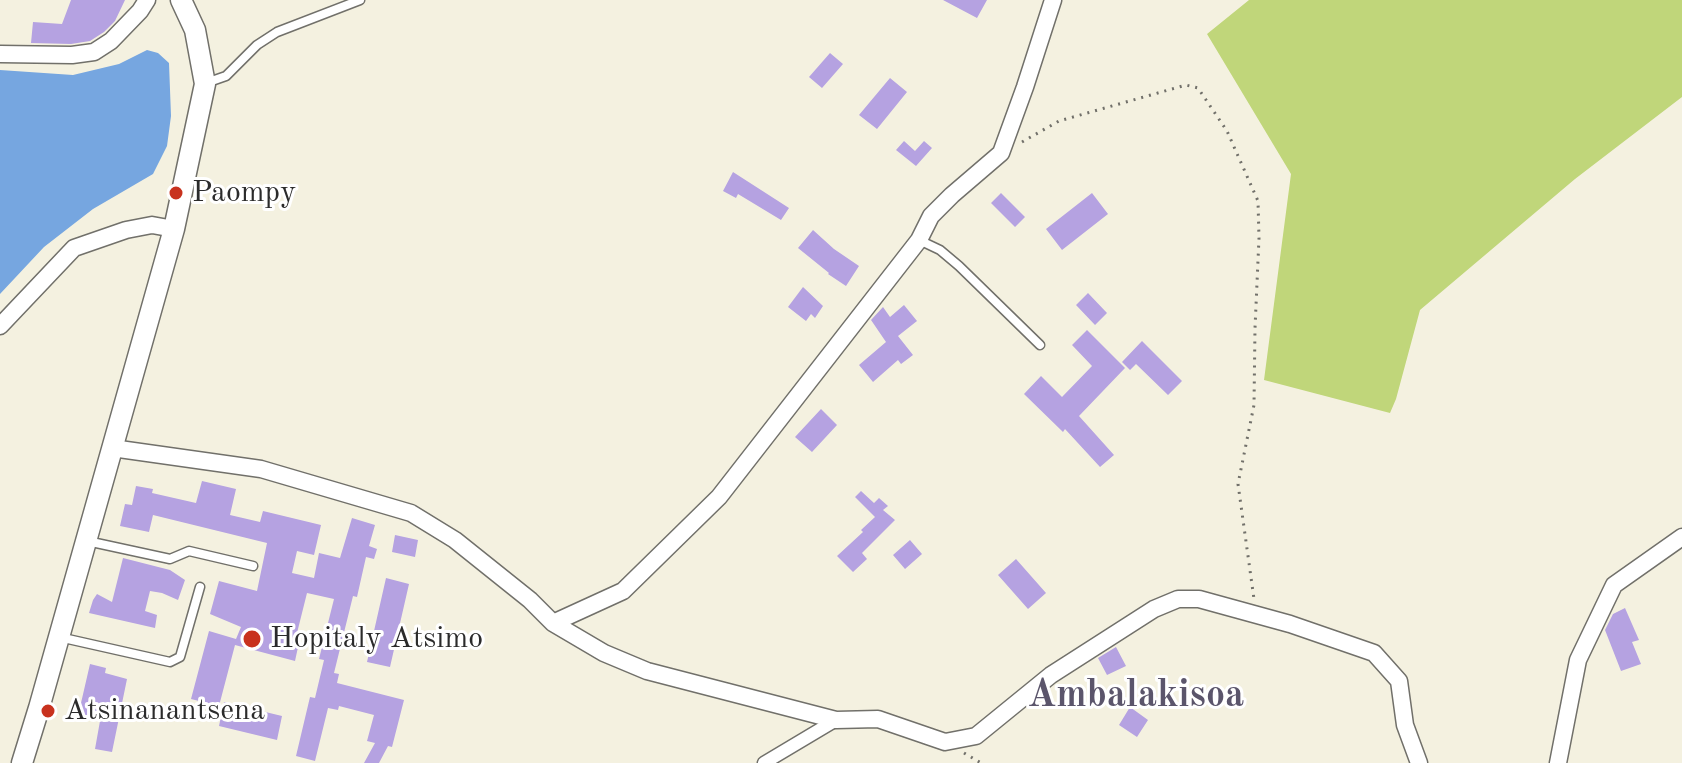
<!DOCTYPE html>
<style>
body{margin:0}
canvas{display:block;background:#f4f1e0}
</style>
<canvas width="1682" height="763"></canvas>
<script>
const c = document.querySelector('canvas').getContext('2d');
c.lineJoin = 'round';
function paint(path, color) {
  c.fillStyle = color;
  c.fill(path, 'evenodd');
}
function poly(rows) {
  const path = new Path2D();
  for (const r of rows) {
    path.moveTo(r[0], r[1]);
    for (let i = 2; i < r.length; i += 2) path.lineTo(r[i], r[i + 1]);
  }
  return path;
}
function strokePath(path, color, width, dash) {
  c.strokeStyle = color;
  c.lineWidth = width;
  c.lineCap = dash ? 'butt' : 'round';
  c.setLineDash(dash || []);
  c.stroke(path);
}
function write(font, color, halo, rows, align = 'center') {
  c.font = font + ' "Old Standard TT",serif';
  c.lineWidth = 6;
  c.setLineDash([]);
  c.textBaseline = 'middle';
  c.strokeStyle = halo;
  c.fillStyle = color;
  for (const [text, x, y, turn = 0] of rows) {
    c.save();
    c.translate(x, y);
    c.rotate((+turn || 0) * Math.PI / 180);
    c.textAlign = isNaN(turn) ? turn : align;
    if (halo) c.strokeText(text, 0, 0);
    c.fillText(text, 0, 0);
    c.restore();
  }
}
const green = poly([
 [1249,0,1682,0,1682,97,1575,179,1420,310,1396,399,1390,413,1264,380,1291,174,1207,34]
]);
const water = poly([
 [147,50,158,53,169,63,171,116,167,146,153,174,93,209,44,247,0,294,0,70,73,75,119,64]
]);
const building = poly([
 [71,0,125,0,115,21,104,32,90,41,71,44,31,43,33,22,62,24],
 [943,0,987,0,977,18],
 [830,53,843,64,822,88,809,77],
 [890,78,907,92,877,129,859,115],
 [904,141,915,151,924,141,932,148,916,166,896,150],
 [733,172,789,208,781,220,738,194,736,198,723,191],
 [1001,193,1025,217,1015,227,991,203],
 [1092,193,1108,214,1062,250,1046,229],
 [813,230,834,249,859,266,846,286,828,274,829,273,798,248],
 [803,287,823,306,815,318,811,314,806,321,788,307],
 [1088,293,1107,313,1095,325,1076,305],
 [904,305,917,321,898,336,913,355,901,364,898,360,873,382,859,365,886,342,871,320,883,307,890,317],
 [1087,330,1125,368,1079,416,1114,455,1100,467,1065,429,1063,432,1024,394,1041,376,1062,397,1092,366,1072,345],
 [1142,341,1182,381,1168,395,1136,364,1130,370,1122,362],
 [821,409,837,425,812,452,795,437],
 [202,481,236,489,230,515,260,522,263,511,321,525,314,555,297,551,292,573,314,578,319,553,340,558,352,518,375,525,369,546,377,549,374,559,366,557,357,597,353,596,334,673,339,674,337,683,404,700,392,747,388,746,379,763,364,763,375,743,367,741,374,715,339,706,338,710,328,708,315,761,296,756,310,697,315,698,324,660,319,659,334,599,307,593,296,637,300,638,295,661,235,645,219,706,191,699,209,631,236,639,241,627,210,614,219,581,257,591,267,543,153,515,149,532,120,526,125,504,132,505,136,486,153,489,152,493,196,503],
 [861,491,874,503,879,498,888,506,883,510,895,520,862,553,867,559,853,572,837,556,863,532,861,530,875,517,855,497],
 [395,535,418,540,415,557,392,552],
 [910,540,922,554,905,569,893,555],
 [123,558,170,570,185,580,178,600,162,593,150,591,145,611,157,615,155,628,89,613,93,600,97,594,112,602],
 [1016,559,1046,593,1028,609,998,575],
 [386,578,409,584,390,667,367,662],
 [1625,608,1639,640,1632,642,1641,664,1621,671,1605,630,1613,614],
 [1116,647,1126,666,1107,675,1098,658],
 [90,664,106,668,105,673,127,679,112,752,95,749,100,721,78,716],
 [224,702,282,716,277,740,219,726],
 [1130,707,1148,720,1137,737,1119,725]
]);
const path = poly([
 [1022,142,1059,121,1186,85,1198,88,1227,131,1258,201,1259,238,1255,328,1254,405,1238,484,1254,599],
 [964,753,981,763]
]);
const service = poly([
 [206,83,226,76,257,45,277,32,360,0],
 [919,240,940,250,959,266,1040,345],
 [87,541,170,559,189,551,253,566],
 [59,637,170,662,180,657,200,587]
]);
const pedestrian = poly([
 [764,763,836,720]
]);
const minor = poly([
 [0,54,72,55,94,52,111,41,140,11,147,0],
 [0,326,74,248,126,230,152,225,174,229],
 [112,448,261,469,411,513,455,540,530,600,553,623,604,653,647,671,836,720,878,719,945,742,976,736,1051,675,1154,609,1178,599,1199,599,1290,624,1374,653,1399,681,1405,725,1419,763],
 [553,623,623,591,719,497,919,240,931,216,952,195,1001,153,1025,87,1053,0],
 [1558,763,1578,660,1614,585,1682,537]
]);
const tertiary = poly([
 [22,763,39,708,174,229,205,84,195,30,181,0]
]);
const markers = [
 [176,193,8,"#c8321e"],
 [252,639,10,"#c8321e"],
 [48,711,8,"#c8321e"]
];
const poiNames = [
 ["Paompy",192,193],
 ["Hopitaly Atsimo",270,639],
 ["Atsinanantsena",64,711]
];
const districtNames = [
 ["Ambalakisoa",1136,696]
];
paint(green, '#c0d67a');
paint(water, '#76a6e0');
paint(building, '#b5a2e1');
strokePath(service, '#71706a', 11);
strokePath(pedestrian, '#71706a', 15);
strokePath(minor, '#71706a', 19);
strokePath(tertiary, '#71706a', 23);
strokePath(path, '#71706a', 3, [2, 6]);
strokePath(service, '#fff', 8);
strokePath(pedestrian, '#fff', 12);
strokePath(minor, '#fff', 16);
strokePath(tertiary, '#fff', 20);
for (const [x, y, r, color] of markers) {
  const dot = new Path2D();
  dot.arc(x, y, r, 0, 2 * Math.PI);
  c.fillStyle = color;
  c.fill(dot);
  strokePath(dot, '#fff', 3);
}
write('30px', '#2b2b2b', '#fff', poiNames, 'left');
write('bold 38px', '#5b556b', '#fff', districtNames);
</script>
